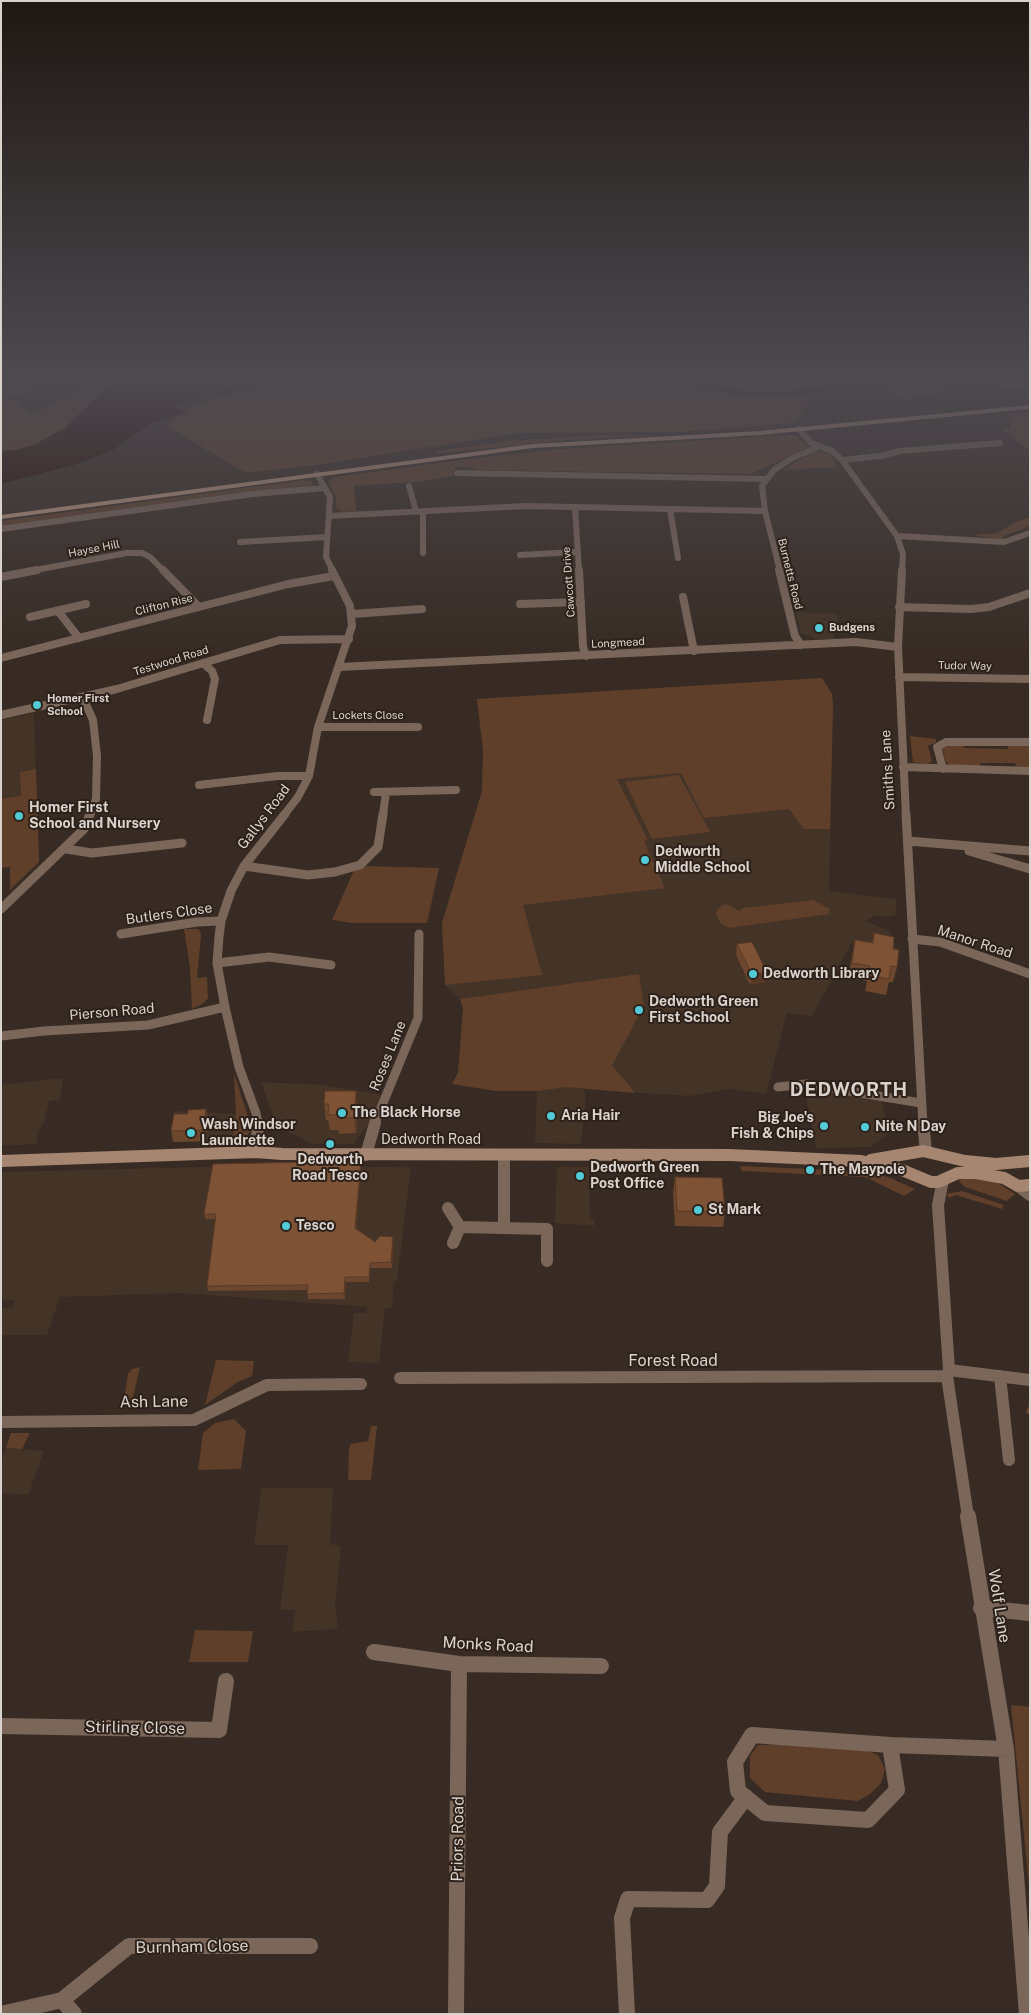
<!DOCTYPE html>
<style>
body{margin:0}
#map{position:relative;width:1031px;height:2015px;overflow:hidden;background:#372b23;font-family:"Public Sans",sans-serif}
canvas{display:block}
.frame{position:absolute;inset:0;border:2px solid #dad2cd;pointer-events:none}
</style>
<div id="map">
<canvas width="1031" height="2015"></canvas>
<div class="frame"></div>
</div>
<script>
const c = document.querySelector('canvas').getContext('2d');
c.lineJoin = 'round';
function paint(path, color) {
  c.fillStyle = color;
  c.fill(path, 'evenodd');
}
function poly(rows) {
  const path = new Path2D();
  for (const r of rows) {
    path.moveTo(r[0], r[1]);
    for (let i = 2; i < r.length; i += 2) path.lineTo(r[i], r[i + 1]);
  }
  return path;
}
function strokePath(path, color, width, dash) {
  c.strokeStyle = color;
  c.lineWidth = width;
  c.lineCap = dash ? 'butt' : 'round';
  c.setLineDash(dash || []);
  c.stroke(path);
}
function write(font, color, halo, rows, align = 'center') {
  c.font = font + ' "Public Sans",sans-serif';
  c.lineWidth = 4;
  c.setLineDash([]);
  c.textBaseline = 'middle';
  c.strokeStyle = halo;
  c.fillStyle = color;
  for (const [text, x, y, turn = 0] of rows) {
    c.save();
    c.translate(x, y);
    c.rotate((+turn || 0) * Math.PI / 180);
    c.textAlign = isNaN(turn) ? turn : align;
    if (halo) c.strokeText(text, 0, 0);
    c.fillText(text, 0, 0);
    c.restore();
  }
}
const built = poly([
 [796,612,837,614,839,625,831,625,834,639,815,639,801,633],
 [822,678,832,694,833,706,829,891,897,899,895,915,886,917,875,915,866,921,891,932,897,952,851,944,812,1016,787,1013,766,1094,730,1089,690,1096,583,1089,586,1095,581,1144,535,1143,537,1091,496,1091,452,1084,458,1073,463,1008,460,999,445,985,442,923,482,791,483,750,477,699],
 [34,713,39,862,1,868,1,720],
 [63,1078,60,1100,49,1101,44,1123,39,1130,36,1144,1,1146,1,1085],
 [261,1082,324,1085,382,1095,376,1112,354,1144,312,1144,273,1124,272,1113],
 [821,1085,881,1099,889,1133,871,1147,816,1148,805,1091],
 [174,1111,236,1114,232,1143,171,1142],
 [202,1167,411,1167,397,1281,394,1281,392,1308,385,1308,379,1363,348,1362,354,1313,366,1313,367,1307,181,1293,60,1297,47,1335,1,1335,1,1308,12,1308,15,1300,1,1301,1,1172],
 [557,1167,589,1167,590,1218,594,1219,594,1226,555,1223],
 [6,1448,44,1451,28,1495,1,1493,1,1461],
 [261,1488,333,1488,330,1544,341,1546,335,1604,338,1629,292,1632,295,1610,280,1610,288,1545,254,1545]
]);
const green = poly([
 [101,379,126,379,101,393,65,428,34,445,17,450,1,451,1,402,15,399,30,415],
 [201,379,256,379,232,386,200,383],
 [288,379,684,379,697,390,747,397,812,396,795,423,678,432,518,433,323,464,246,473,165,425,195,405],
 [715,379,831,379,824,386,793,391,750,392,725,387],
 [12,383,27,384,31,389,22,395,1,397,1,385],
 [1030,412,1030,451,999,427,1009,429,1012,422,1009,416,1012,413],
 [601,435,651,436,568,440,445,453,437,453,437,451,509,441],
 [793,435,798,436,808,447,751,474,477,470,469,467,457,467,452,471,454,476,449,477,415,482,354,486,356,511,342,512,336,508,336,497,328,482,335,477,453,461,560,449],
 [818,451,830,454,838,467,783,470,812,452],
 [303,480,312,481,313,484,308,488,1,527,1,521],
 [1030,517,1030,526,1004,536,1003,540,973,535,997,533,1016,522],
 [822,678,832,694,833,706,830,829,804,829,789,809,704,818,681,773,617,779,648,840,644,841,665,888,523,905,542,975,445,985,442,923,482,791,483,750,477,699],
 [910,736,936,739,936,742,928,746,932,761,928,764,913,762],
 [963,744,964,748,1008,749,1007,745,1030,745,1030,768,1017,768,1015,763,980,763,981,767,952,766,946,762,942,748,950,745],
 [36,769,39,862,10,890,10,867,1,868,1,799,21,796,20,772],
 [679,775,710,832,652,839,625,782],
 [362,866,439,868,427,923,352,923,332,920,354,870],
 [813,900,830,909,829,914,729,928,721,924,716,914,718,908,726,904,739,911,743,908],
 [184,929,199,929,201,935,197,978,207,977,208,998,204,1003,192,1009,190,968],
 [639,974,644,1006,612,1065,635,1093,566,1087,537,1091,496,1091,452,1084,458,1073,463,1008,460,999],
 [234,1073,252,1129,242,1142,232,1143,236,1114],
 [740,1166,859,1171,888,1177,915,1189,904,1196,865,1177,742,1171],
 [968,1178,995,1181,1015,1194,1007,1201,965,1187,958,1180],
 [962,1191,1004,1205,1002,1209,956,1195,949,1198,946,1194],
 [216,1360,254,1361,252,1376,238,1382,205,1405],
 [140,1367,131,1406,123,1406,128,1374,132,1369],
 [234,1419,246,1431,241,1469,198,1470,203,1433,215,1423],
 [371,1426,377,1426,371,1480,348,1480,349,1449,351,1444,368,1441],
 [11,1433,30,1433,22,1449,6,1448],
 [195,1630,253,1631,248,1662,189,1662],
 [1011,1705,1030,1707,1030,1895],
 [799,1744,866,1750,878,1755,885,1769,881,1783,869,1795,857,1801,765,1792,750,1778,750,1756,758,1745]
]);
const water = poly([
 [126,379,199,379,198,385,232,386,244,385,248,381,264,379,289,379,226,394,208,394,174,406,186,412,148,425,111,451,74,465,1,484,1,451,17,450,34,445,65,428,101,393],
 [699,379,715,379,725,387,750,392,793,391,824,386,831,379,848,379,832,393,794,396,729,394,712,389]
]);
const minorFar4 = poly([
 [799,429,811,443,832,451,842,460,897,536,903,554,902,571],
 [842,460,881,456,900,451,1000,443],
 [457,473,766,479],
 [317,474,330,497,326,557,333,571],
 [409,486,416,511],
 [575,507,579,571],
 [670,509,678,558],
 [423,511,423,553],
 [329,516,526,506,765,511],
 [1,529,253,494,325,488],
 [897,536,1004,542,1030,533],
 [240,542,327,537],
 [520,555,577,552],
 [30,571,127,553,142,553,150,557,164,571],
 [780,571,765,511,762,486,774,470,792,458,818,447]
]);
const minorFar3 = poly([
 [163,570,199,607],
 [579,570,583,647,586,656],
 [779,570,795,636,801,645],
 [902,570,898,647,906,815],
 [1,577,37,570],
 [683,597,694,651],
 [520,604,581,602],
 [899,607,971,609,989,607,1030,593],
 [58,611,79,638],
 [352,614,422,609],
 [30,617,86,604],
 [1,658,288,584,334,576],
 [203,663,212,671,215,679,207,720],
 [339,667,856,642,898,647],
 [899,677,1030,679],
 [83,698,93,720,97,756,96,799,90,815],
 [1,715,117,689,280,640,349,639],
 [318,727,418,727],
 [903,767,1030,771],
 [943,769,937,747,946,742,1030,742],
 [199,785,278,776,309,776],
 [374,792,456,790],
 [284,815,298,797,309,776,318,727,352,626,350,606,332,570],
 [383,815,386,792]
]);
const minorFar2 = poly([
 [906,814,923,1125],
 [908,841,1030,851],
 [66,849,92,853,182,843],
 [969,851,1030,869],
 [244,866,308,875,335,872,360,865,378,847,383,814],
 [1,909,84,829,90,814],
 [121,934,197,922,221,921],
 [912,939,940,942,1030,974],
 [217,963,269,957,331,965],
 [1,1036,44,1031,148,1025,225,1007],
 [778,1087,806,1084,921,1103],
 [258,1125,256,1113,239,1067,225,1007,217,963,219,937,221,921,231,891,244,866,285,814],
 [374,1125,418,1018,419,934]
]);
const minorFar1 = poly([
 [923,1123,926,1151],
 [256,1152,258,1123],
 [366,1155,375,1123],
 [504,1155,504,1228],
 [943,1180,938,1205,949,1370,947,1376,968,1517],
 [448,1208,460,1227,453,1243],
 [460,1227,547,1229,547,1261],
 [949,1370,1030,1380],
 [1000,1376,1009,1460],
 [400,1378,947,1376],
 [1,1422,194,1420,267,1385,361,1384]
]);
const minor = poly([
 [968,1516,1006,1749,1027,2014],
 [981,1608,1030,1613],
 [374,1652,459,1664,601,1666],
 [1,1726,219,1730,226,1681],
 [752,1735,890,1745,897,1790,868,1820,765,1813,738,1791,735,1762,752,1735],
 [890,1745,1006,1749],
 [62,2000,129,1946,310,1946],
 [1,2014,62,2000,74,2014],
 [456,2014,459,1664],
 [627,2014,622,1918,628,1899,707,1900,717,1886,720,1832,746,1797]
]);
const tertiary = poly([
 [1018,1186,1030,1195]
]);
const secondary = poly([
 [871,1160,923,1151,965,1161,996,1164,1030,1161],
 [1,1161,256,1152,282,1154,729,1155,861,1161,902,1170,931,1182,938,1182,958,1173,976,1173,1004,1178,1018,1186,1030,1185]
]);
const primary = poly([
 [1030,405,1030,409,760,435,533,448,1,519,1,515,533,444,760,431,1030,405]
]);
const wall = poly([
 [27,379,71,379,50,388],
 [882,379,946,379,945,386,939,387,938,394,902,399,881,382],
 [970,379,1030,379,1030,387,999,389,991,383,975,383],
 [874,933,893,949,897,967,893,982,889,982,886,995,865,991,867,981,848,978,855,940,872,943],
 [737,944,767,972,765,982,750,985,736,955],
 [324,1104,358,1106,356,1133,339,1134,338,1130,330,1130,328,1120,326,1120],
 [206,1109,209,1120,205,1141,174,1142,171,1131,188,1114],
 [361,1161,361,1167,356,1229,375,1242,393,1242,392,1268,370,1268,369,1282,346,1282,345,1299,308,1299,307,1290,208,1291,207,1286,216,1219,206,1219,204,1214],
 [675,1177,725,1212,723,1227,675,1226,673,1193],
 [1030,1404,1030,1415,1026,1412]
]);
const shadedWall = poly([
 [48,379,71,379,50,388],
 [932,379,946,379,945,386,939,387,938,394,902,399,904,387],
 [767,972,765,982,750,985,752,975],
 [356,1091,358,1106,356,1133,354,1118],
 [206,1109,209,1120,205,1141,203,1130],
 [361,1161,361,1167,356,1233,355,1228],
 [393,1237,393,1242,392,1268,391,1262],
 [345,1277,346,1282,345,1299,344,1293]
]);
const building = poly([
 [894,379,935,379,940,383,904,387,894,379],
 [874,933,894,937,893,949,899,950,897,967,891,966,889,979,869,976,870,966,852,963,855,940,873,943,874,933],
 [752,942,767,972,752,975,737,944,752,942],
 [325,1091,356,1091,354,1118,337,1118,337,1115,328,1115,329,1104,324,1104,325,1091],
 [206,1109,203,1130,171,1131,174,1114,188,1114,188,1110,206,1109],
 [361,1161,355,1228,375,1242,380,1236,393,1237,391,1262,370,1263,369,1277,345,1277,344,1293,307,1294,308,1285,207,1286,216,1214,204,1214,213,1164,361,1161],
 [675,1177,722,1178,725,1212,677,1211,675,1177]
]);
const markers = [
 [819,628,5,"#52cbd7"],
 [37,705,5,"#52cbd7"],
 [19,816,5,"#52cbd7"],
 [645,860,5,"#52cbd7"],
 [753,974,5,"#52cbd7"],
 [639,1010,5,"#52cbd7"],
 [342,1113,5,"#52cbd7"],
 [551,1116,5,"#52cbd7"],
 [824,1126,5,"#52cbd7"],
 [865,1127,5,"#52cbd7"],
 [191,1133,5,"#52cbd7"],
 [330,1144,5,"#52cbd7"],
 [810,1170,5,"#52cbd7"],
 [580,1176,5,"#52cbd7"],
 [698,1210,5,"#52cbd7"],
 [286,1226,5,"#52cbd7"]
];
const farStreetnames = [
 ["Hayse Hill",94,549,-11],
 ["Burnetts Road",790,574,76],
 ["Cawcott Drive",569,582,-94],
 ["Clifton Rise",164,605,-14],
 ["Longmead",618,643,-3],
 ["Testwood Road",171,661,-17],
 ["Tudor Way",965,666,1],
 ["Lockets Close",368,716]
];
const farPoinames = [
 ["Budgens",829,628],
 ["Homer First",47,699],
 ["School",47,712]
];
const streetNames = [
 ["Smiths Lane",888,770,-93],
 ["Gallys Road",264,817,-53],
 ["Butlers Close",169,914,-8],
 ["Manor Road",975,942,18],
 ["Pierson Road",112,1012,-5],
 ["Roses Lane",388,1056,-68],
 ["Dedworth Road",431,1140]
];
const poiNames = [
 ["Homer First",29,808],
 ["School and Nursery",29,824],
 ["Dedworth",655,852],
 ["Middle School",655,868],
 ["Dedworth Library",763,974],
 ["Dedworth Green",649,1002],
 ["First School",649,1018],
 ["The Black Horse",352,1113],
 ["Aria Hair",561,1116],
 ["Big Joe's",814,1118,"right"],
 ["Fish & Chips",814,1134,"right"],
 ["Wash Windsor",201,1125],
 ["Laundrette",201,1141],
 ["Nite N Day",875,1127],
 ["Dedworth",330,1160,"center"],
 ["Road Tesco",330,1176,"center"],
 ["Dedworth Green",590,1168],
 ["Post Office",590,1184],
 ["The Maypole",820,1170],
 ["St Mark",708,1210],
 ["Tesco",296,1226]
];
const nearStreetnames = [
 ["Forest Road",673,1361],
 ["Ash Lane",154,1402,-1],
 ["Wolf Lane",999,1606,81],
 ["Monks Road",488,1645,3],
 ["Stirling Close",135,1728,1],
 ["Priors Road",458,1839,-89],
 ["Burnham Close",192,1947,-1]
];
const districtNames = [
 ["DEDWORTH",849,1090]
];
paint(built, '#443327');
paint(green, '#5f3f2a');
paint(water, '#240800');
strokePath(minorFar4, '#7b665a', 6);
strokePath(minorFar3, '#7b665a', 8);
strokePath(minorFar2, '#7b665a', 9);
strokePath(minorFar1, '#7b665a', 12);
strokePath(minor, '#7b665a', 16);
strokePath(tertiary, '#7b665a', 12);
strokePath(secondary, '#a68671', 12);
paint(primary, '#c79e84');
paint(wall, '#6c472e');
paint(shadedWall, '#583925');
paint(building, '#7e5235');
strokePath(building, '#583925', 1);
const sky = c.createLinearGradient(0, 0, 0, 661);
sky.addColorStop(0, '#1e1813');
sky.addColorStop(0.57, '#4d4a50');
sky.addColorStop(1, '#4d4a5000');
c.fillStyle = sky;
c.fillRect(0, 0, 1031, 661);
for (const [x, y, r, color] of markers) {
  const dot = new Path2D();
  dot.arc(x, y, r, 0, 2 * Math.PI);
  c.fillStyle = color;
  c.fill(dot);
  strokePath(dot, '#2d211a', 2);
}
write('11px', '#dad2cd', '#2d211a', farStreetnames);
write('bold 11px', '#dad2cd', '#2d211a', farPoinames, 'left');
write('14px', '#dad2cd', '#2d211a', streetNames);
write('bold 14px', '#dad2cd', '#2d211a', poiNames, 'left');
write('16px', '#dad2cd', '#2d211a', nearStreetnames);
c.letterSpacing = '1px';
write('bold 19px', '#dad2cd', '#2d211a', districtNames);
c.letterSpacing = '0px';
</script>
